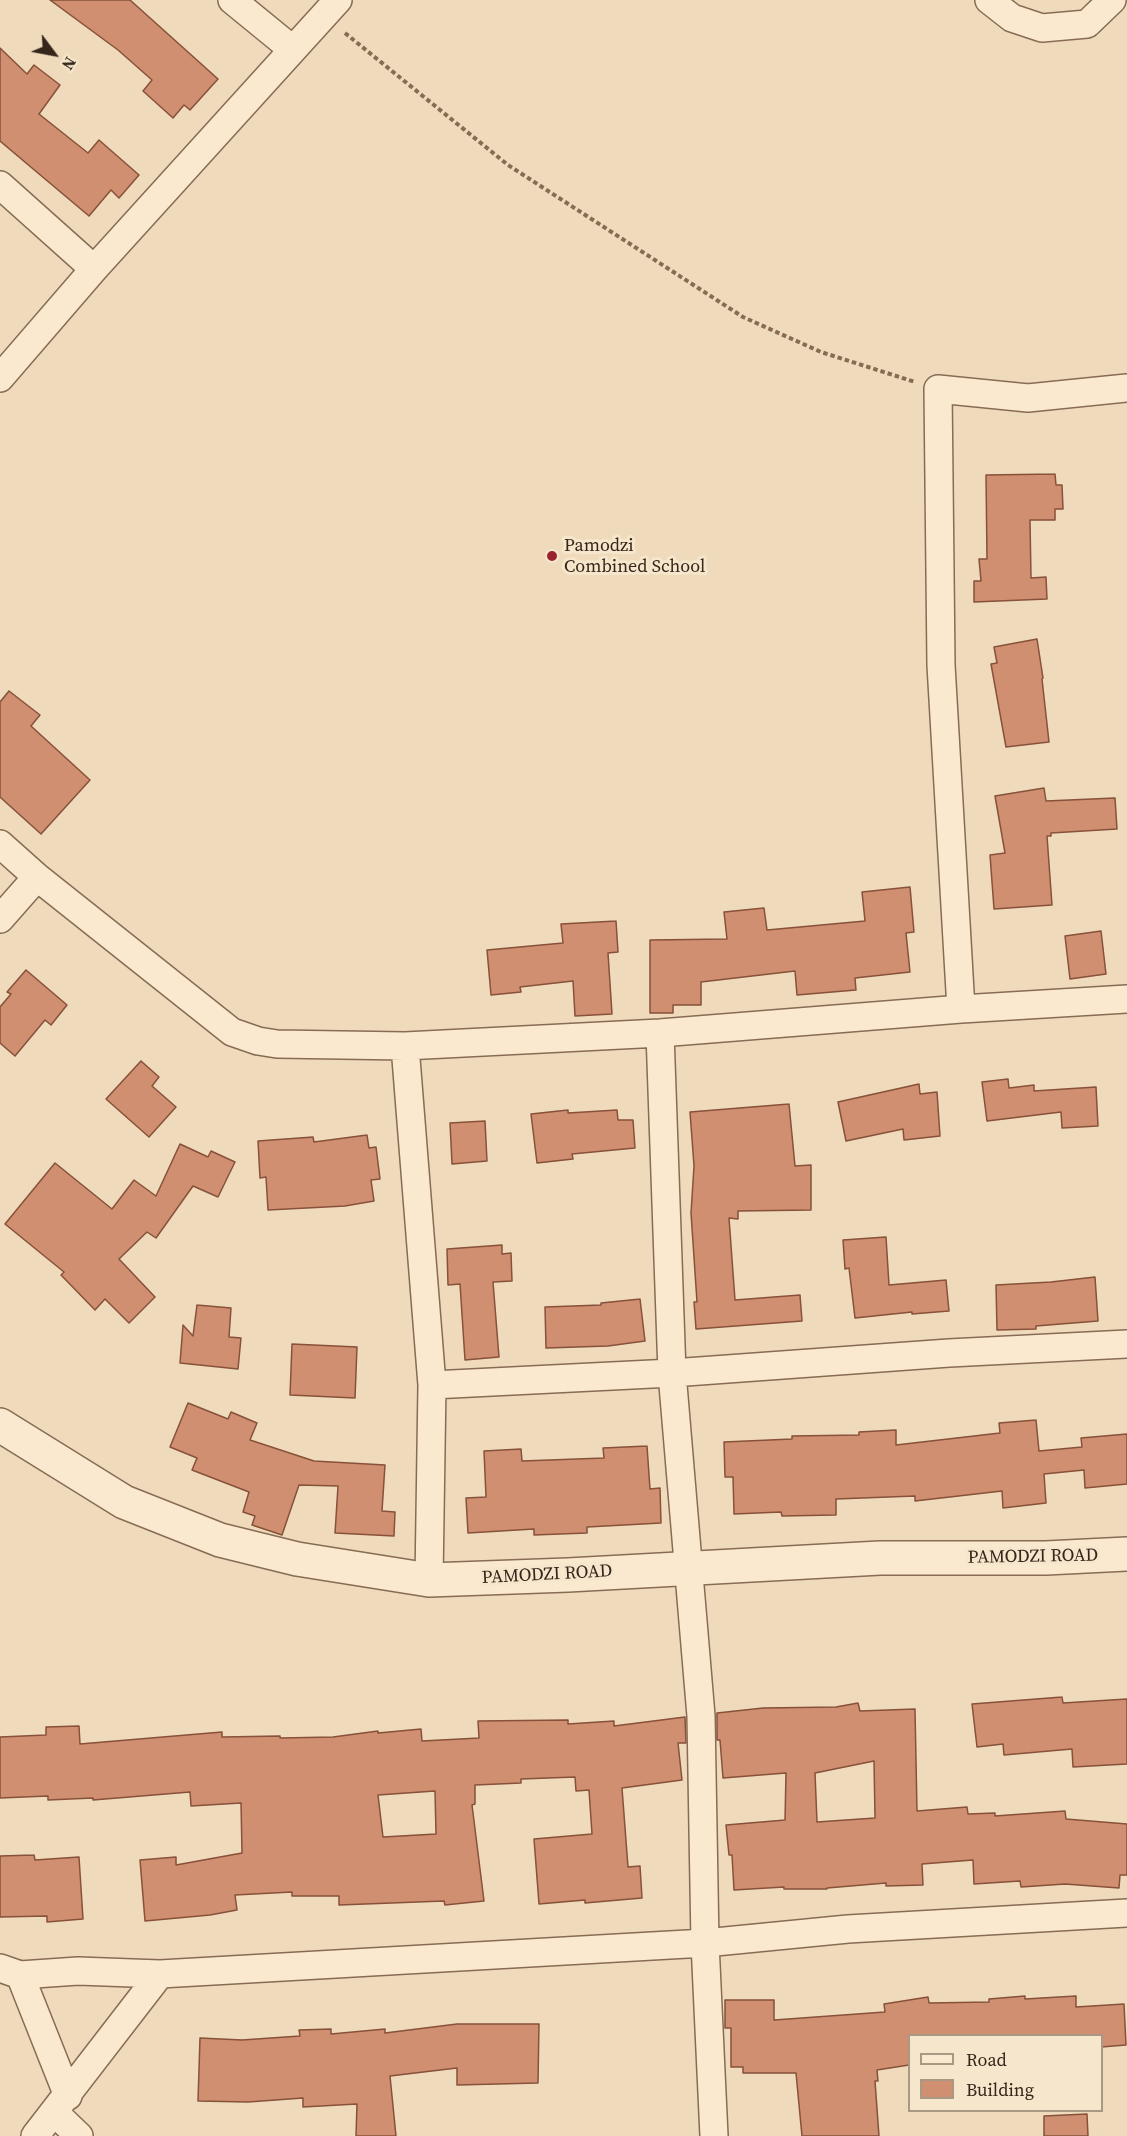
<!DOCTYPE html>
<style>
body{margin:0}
#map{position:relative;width:1127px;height:2136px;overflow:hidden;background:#efdbbb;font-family:"Source Serif 4",serif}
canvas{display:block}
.legend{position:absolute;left:908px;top:2034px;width:195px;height:78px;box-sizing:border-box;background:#f6e6cb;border:2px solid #a99984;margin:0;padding:8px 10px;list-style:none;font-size:18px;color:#35251a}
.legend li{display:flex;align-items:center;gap:12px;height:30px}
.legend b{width:30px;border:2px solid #a99984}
.north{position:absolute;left:24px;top:24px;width:60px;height:60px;-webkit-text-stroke:4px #f6e6cb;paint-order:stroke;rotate:122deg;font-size:16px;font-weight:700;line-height:24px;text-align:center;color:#35251a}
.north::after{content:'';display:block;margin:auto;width:21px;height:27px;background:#35251a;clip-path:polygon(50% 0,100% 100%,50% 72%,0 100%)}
</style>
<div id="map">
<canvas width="1127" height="2136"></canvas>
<ul class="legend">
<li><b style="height:8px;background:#fae9cf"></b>Road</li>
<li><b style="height:16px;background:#cf8f70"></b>Building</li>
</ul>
<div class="north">N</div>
</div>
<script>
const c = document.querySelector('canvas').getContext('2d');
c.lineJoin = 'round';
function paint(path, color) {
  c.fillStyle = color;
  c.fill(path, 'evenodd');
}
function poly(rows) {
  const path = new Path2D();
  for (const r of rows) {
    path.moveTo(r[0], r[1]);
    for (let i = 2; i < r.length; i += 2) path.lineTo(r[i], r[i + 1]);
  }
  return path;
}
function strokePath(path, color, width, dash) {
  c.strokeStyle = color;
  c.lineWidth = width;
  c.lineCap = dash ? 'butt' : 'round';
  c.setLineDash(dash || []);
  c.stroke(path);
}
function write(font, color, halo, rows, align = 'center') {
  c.font = font + ' "Source Serif 4",serif';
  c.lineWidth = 6;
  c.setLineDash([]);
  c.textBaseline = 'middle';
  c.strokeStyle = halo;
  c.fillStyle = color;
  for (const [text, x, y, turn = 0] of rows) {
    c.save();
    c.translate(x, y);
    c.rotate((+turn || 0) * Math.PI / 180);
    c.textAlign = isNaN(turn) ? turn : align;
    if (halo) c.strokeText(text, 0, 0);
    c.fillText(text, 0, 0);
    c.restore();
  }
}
const building = poly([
 [50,0,130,0,218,79,190,110,184,105,173,118,143,91,152,80,118,50,50,0],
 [0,48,27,74,34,65,60,85,39,114,88,153,99,140,139,175,119,198,111,190,89,216,0,141,0,48],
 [1055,474,1056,485,1062,485,1063,509,1055,509,1055,520,1030,520,1031,578,1046,577,1047,599,974,602,974,581,981,581,979,559,987,559,986,475,1055,474],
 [1037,639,1043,678,1042,679,1049,742,1006,747,991,664,997,663,994,647,1037,639],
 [9,691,40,715,31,726,90,780,41,834,0,797,0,702,9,691],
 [1044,788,1046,801,1115,798,1117,829,1051,833,1051,836,1047,836,1052,905,994,909,990,855,1005,853,995,796,1044,788],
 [910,887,914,932,906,933,910,972,855,978,856,990,797,995,795,971,701,982,701,1005,673,1005,673,1013,650,1013,650,940,727,939,724,912,764,908,767,930,865,921,862,892,910,887],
 [616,921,618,952,608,953,612,1014,575,1016,573,981,520,987,521,992,491,995,487,950,563,943,561,924,616,921],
 [1101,931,1106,974,1070,979,1065,936,1101,931],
 [26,970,67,1005,51,1025,45,1020,15,1056,0,1043,0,1007,11,994,7,992,26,970],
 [141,1061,159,1077,152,1086,176,1107,149,1137,106,1099,141,1061],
 [1008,1079,1009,1088,1034,1085,1034,1091,1096,1087,1098,1126,1062,1128,1061,1112,987,1121,982,1082,1008,1079],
 [919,1084,920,1094,937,1092,940,1136,904,1140,903,1129,846,1141,838,1102,919,1084],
 [789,1104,795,1166,811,1165,811,1210,738,1211,738,1219,729,1218,735,1300,800,1295,802,1321,696,1329,694,1302,697,1302,691,1213,694,1166,690,1112,789,1104],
 [568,1110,568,1113,617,1110,618,1120,633,1120,635,1148,572,1154,573,1159,537,1163,531,1114,568,1110],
 [485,1121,487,1161,452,1164,450,1123,485,1121],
 [367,1135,369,1148,376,1147,380,1179,371,1180,374,1201,345,1206,268,1210,266,1177,260,1178,258,1141,313,1137,314,1142,367,1135],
 [180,1144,208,1157,211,1151,235,1162,218,1197,193,1186,156,1238,147,1232,119,1259,155,1297,129,1323,105,1299,95,1310,61,1275,64,1272,5,1224,55,1163,112,1209,134,1180,156,1196,180,1144],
 [886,1237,889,1285,946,1280,949,1311,912,1314,912,1312,855,1318,849,1268,845,1269,843,1240,886,1237],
 [502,1245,502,1254,511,1253,512,1281,493,1282,499,1357,465,1360,460,1284,448,1285,447,1249,502,1245],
 [1095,1277,1098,1321,1036,1326,1036,1329,997,1330,996,1285,1051,1282,1095,1277],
 [640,1299,645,1341,608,1346,546,1348,545,1307,601,1305,601,1303,640,1299],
 [197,1305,231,1308,229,1337,241,1338,238,1369,180,1363,183,1325,193,1336,197,1305],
 [292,1344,357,1347,355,1398,290,1395,292,1344],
 [188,1403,228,1419,231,1412,257,1423,250,1440,314,1461,385,1465,382,1511,395,1512,394,1536,335,1533,338,1486,299,1485,282,1535,252,1525,255,1516,243,1512,249,1492,192,1470,197,1458,170,1447,188,1403],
 [1036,1420,1039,1451,1082,1447,1081,1438,1127,1434,1127,1484,1085,1488,1084,1470,1044,1474,1046,1503,1003,1508,1002,1491,915,1501,915,1496,836,1499,836,1515,782,1516,781,1512,734,1514,733,1477,725,1477,724,1442,792,1439,792,1436,859,1435,859,1432,896,1430,896,1445,1000,1433,999,1423,1036,1420],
 [647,1446,650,1489,660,1488,661,1523,587,1527,587,1533,534,1535,534,1529,468,1533,466,1498,486,1497,484,1451,521,1449,522,1461,604,1458,603,1448,647,1446],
 [1062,1697,1063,1703,1127,1699,1127,1764,1073,1767,1072,1749,1004,1755,1003,1744,977,1747,972,1704,1062,1697],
 [858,1703,860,1711,915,1709,917,1811,967,1807,968,1814,995,1813,995,1816,1065,1811,1066,1819,1127,1824,1127,1875,1120,1875,1119,1888,1065,1884,1021,1887,1020,1881,974,1884,973,1860,922,1864,923,1885,886,1886,886,1883,827,1888,827,1889,784,1889,784,1887,734,1890,732,1855,729,1855,726,1825,785,1820,786,1773,723,1778,720,1740,717,1740,717,1713,763,1708,836,1707,858,1703],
 [874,1761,875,1818,817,1822,815,1773,874,1761],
 [685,1717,686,1743,678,1743,682,1780,622,1788,628,1867,640,1866,642,1898,585,1903,585,1900,539,1904,534,1839,592,1834,589,1790,576,1791,575,1777,521,1779,521,1783,475,1785,475,1804,472,1805,484,1901,445,1905,444,1901,339,1905,339,1896,292,1896,292,1892,235,1895,237,1910,210,1915,145,1921,140,1860,176,1857,176,1865,242,1853,241,1803,191,1806,190,1792,93,1800,93,1798,48,1800,48,1796,0,1798,0,1737,46,1735,46,1727,79,1726,80,1744,222,1732,222,1737,280,1736,280,1738,333,1737,378,1731,378,1733,421,1729,422,1741,479,1738,478,1721,568,1720,568,1724,614,1721,614,1726,685,1717],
 [435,1791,436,1834,383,1837,378,1795,435,1791],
 [34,1855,35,1860,79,1857,83,1919,47,1922,47,1916,0,1917,0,1856,34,1855],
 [1025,1996,1025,1999,1076,1996,1076,2007,1124,2004,1126,2045,1101,2047,1101,2036,909,2036,909,2065,877,2070,878,2081,875,2081,879,2136,802,2136,796,2073,743,2073,743,2067,731,2067,731,2028,725,2028,725,2000,774,2000,774,2020,885,2012,884,2004,928,1997,929,2003,989,2002,989,1999,1025,1996],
 [457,2024,539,2024,538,2083,457,2085,457,2068,390,2076,396,2136,356,2136,357,2104,303,2107,303,2098,248,2102,198,2101,200,2038,242,2040,300,2036,299,2030,331,2029,331,2034,385,2029,385,2033,457,2024],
 [1087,2114,1088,2136,1044,2136,1044,2116,1087,2114]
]);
const path = poly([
 [345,33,508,165,743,317,821,352,915,382]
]);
const minor = poly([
 [232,0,292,49],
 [989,0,1012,18,1042,28,1087,24,1112,0],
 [0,185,94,269],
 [0,378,94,269,338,0],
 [0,844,37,877,232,1032,258,1041,277,1044,405,1046,660,1033,961,1009,1127,999],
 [0,919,37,877],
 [961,1009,941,665,938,389,1028,398,1127,388],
 [660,1033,672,1373,701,1716,705,1943,714,2136],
 [405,1046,432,1385,429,1580],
 [432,1385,672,1373,949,1353,1127,1344],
 [0,1968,20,1975,78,1971,160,1974,705,1943,848,1929,1127,1913],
 [20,1975,68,2096],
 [55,2113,79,2136],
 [35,2136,160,1974]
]);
const tertiary = poly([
 [0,1425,124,1502,220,1540,297,1559,429,1580,568,1575,880,1558,1046,1558,1127,1554]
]);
const markers = [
 [552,556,6,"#98232e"]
];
const poiNames = [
 ["Pamodzi",564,546],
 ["Combined School",564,567]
];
const streetNames = [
 ["PAMODZI ROAD",1033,1557,-1],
 ["PAMODZI ROAD",547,1575,-3]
];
paint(building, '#cf8f70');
strokePath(building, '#87513a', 1.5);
strokePath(minor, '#876b55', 30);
strokePath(tertiary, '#876b55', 36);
strokePath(path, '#876b55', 4, [4.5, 3]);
strokePath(minor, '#fae9cf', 27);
strokePath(tertiary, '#fae9cf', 33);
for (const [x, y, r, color] of markers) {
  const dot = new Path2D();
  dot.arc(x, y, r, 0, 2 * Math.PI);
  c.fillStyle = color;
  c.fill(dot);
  strokePath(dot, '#f6e6cb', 2);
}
write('18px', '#35251a', '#f6e6cb', poiNames, 'left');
write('18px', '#35251a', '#f6e6cb', streetNames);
</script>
